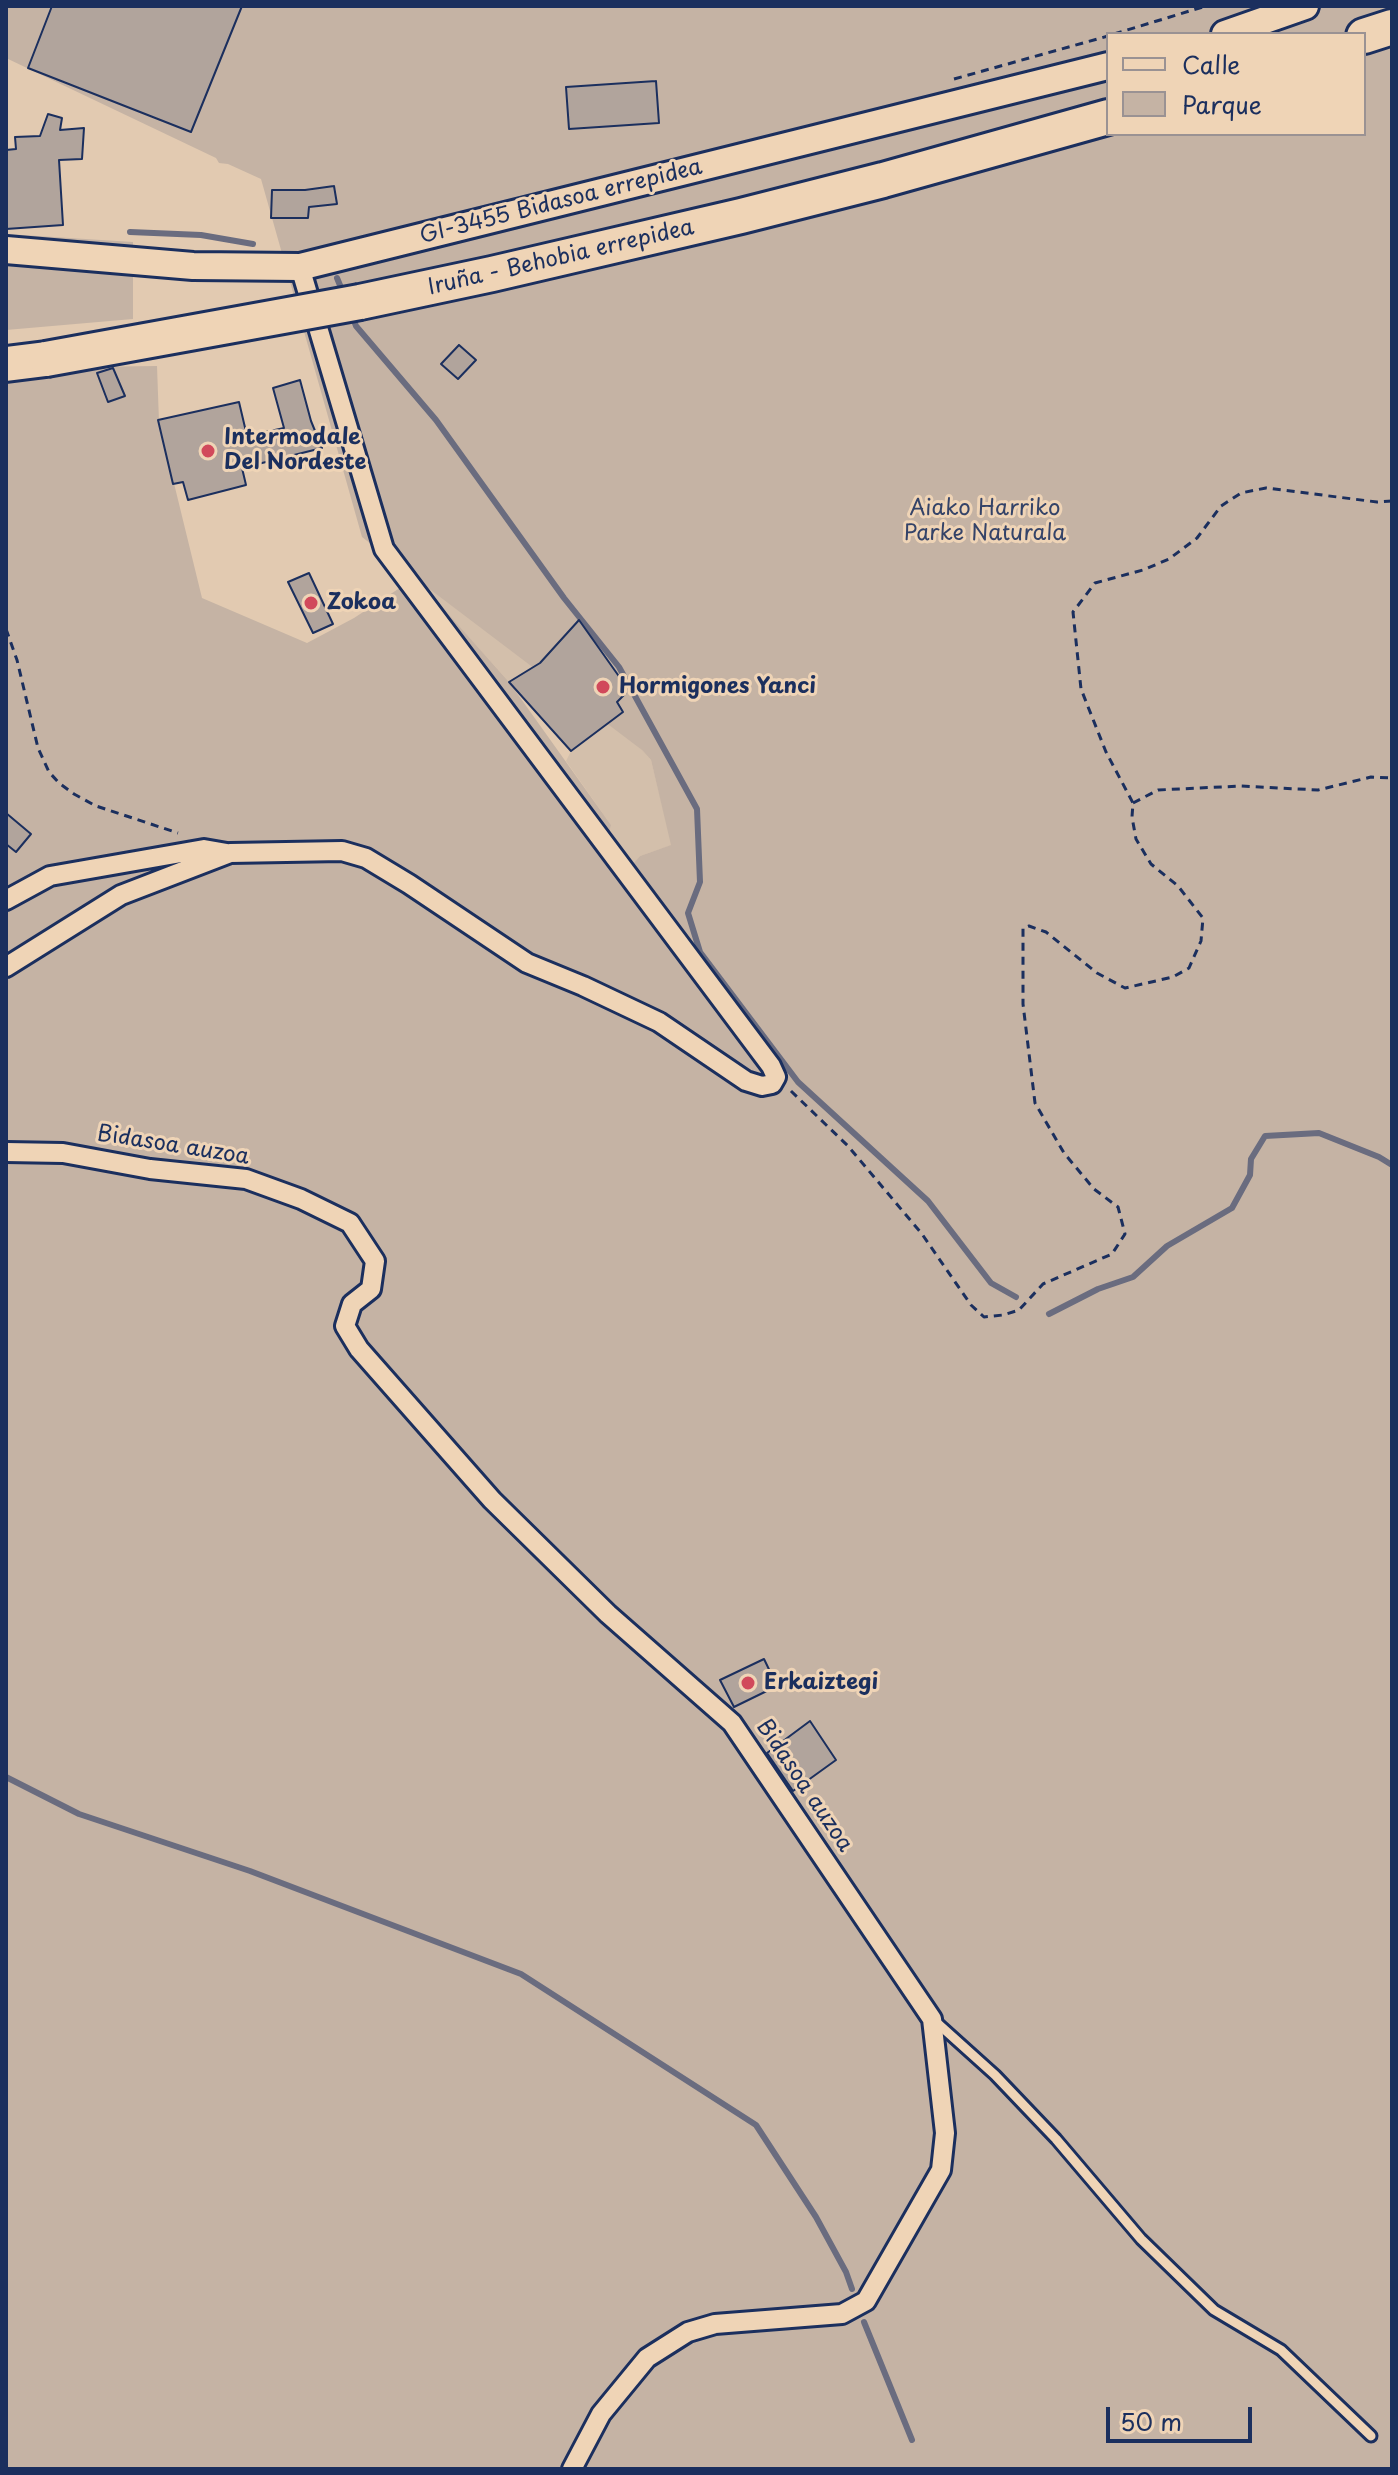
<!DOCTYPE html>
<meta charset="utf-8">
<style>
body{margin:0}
#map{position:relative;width:1398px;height:2475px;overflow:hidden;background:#e2cab1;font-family:"Playpen Sans",sans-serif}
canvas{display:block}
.frame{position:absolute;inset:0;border:8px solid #1b2f5e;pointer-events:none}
.legend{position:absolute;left:1106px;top:32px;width:260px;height:104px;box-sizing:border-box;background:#efd4b6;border:2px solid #9a9293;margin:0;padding:10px 14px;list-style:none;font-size:24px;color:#1b2f5e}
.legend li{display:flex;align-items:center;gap:16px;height:40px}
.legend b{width:40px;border:2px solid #9a9293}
.scale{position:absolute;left:1106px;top:2407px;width:146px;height:36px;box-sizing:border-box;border:4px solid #1b2f5e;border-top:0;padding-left:10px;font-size:24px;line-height:28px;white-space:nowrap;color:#1b2f5e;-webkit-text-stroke:6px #efd4b6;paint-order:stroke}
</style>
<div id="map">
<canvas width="1398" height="2475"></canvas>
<div class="frame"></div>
<ul class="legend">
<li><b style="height:10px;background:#efd4b6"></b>Calle</li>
<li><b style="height:22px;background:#c5b3a4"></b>Parque</li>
</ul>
<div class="scale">50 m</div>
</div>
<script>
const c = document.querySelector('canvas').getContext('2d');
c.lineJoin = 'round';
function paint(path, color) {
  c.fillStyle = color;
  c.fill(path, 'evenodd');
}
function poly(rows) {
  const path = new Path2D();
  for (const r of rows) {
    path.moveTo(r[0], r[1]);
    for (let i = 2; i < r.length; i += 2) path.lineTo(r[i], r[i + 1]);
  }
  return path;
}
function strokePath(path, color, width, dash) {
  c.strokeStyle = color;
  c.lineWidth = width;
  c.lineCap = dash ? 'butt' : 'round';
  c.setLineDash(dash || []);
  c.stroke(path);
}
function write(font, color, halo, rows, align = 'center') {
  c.font = font + ' "Playpen Sans",sans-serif';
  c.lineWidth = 6;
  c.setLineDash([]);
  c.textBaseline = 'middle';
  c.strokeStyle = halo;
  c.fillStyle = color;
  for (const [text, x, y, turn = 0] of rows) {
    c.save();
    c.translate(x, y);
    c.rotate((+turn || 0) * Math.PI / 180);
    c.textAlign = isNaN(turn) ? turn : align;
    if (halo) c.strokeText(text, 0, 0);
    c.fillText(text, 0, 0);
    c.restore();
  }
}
const built = poly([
 [415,577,615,719,651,760,672,845,640,856,634,864,609,835,611,825,566,761,571,751]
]);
const green = poly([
 [6,6,1392,6,1392,2469,6,2469,6,377,82,367,157,366,159,422,202,598,307,643,354,618,415,578,362,537,261,179,228,164,219,163,216,158,6,58],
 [1108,34,1364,34,1364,134,1108,134],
 [419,581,642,750,651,760,671,845,640,856,633,864,609,835,611,825,509,682],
 [6,234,133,242,133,319,6,330]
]);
const stream = poly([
 [130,232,201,235,253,244],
 [337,278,344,295],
 [351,313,356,326,436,420,564,598,619,667,697,809,700,882,688,913,700,952,798,1082,928,1201,991,1283,1016,1297],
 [1049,1314,1098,1289,1133,1277,1167,1246,1232,1208,1250,1175,1251,1159,1265,1136,1319,1133,1379,1157,1392,1165],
 [6,1777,79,1814,250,1871,521,1974,756,2125,816,2217,846,2272,852,2289],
 [864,2322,912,2440]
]);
const building = poly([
 [52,6,242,6,191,132,28,68,52,6],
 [656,81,659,123,569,129,566,87,656,81],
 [48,114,62,118,60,130,84,128,82,159,59,160,63,225,6,229,6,150,16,149,15,137,40,136,48,114],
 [334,186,337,204,309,207,308,218,271,218,272,190,305,190,334,186],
 [459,345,476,360,458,379,441,364,459,345],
 [113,368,125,396,108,402,97,373,113,368],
 [300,380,311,421,322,448,242,468,246,485,188,500,183,482,173,484,158,420,239,402,247,436,284,428,273,388,300,380],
 [309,573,333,624,313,633,288,582,309,573],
 [579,620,623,682,626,693,617,702,623,712,571,751,509,682,540,663,579,620],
 [6,813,31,834,16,852,6,844,6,813],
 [764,1659,777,1686,734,1707,720,1680,764,1659],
 [810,1721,836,1760,793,1791,767,1753,810,1721]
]);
const path = poly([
 [1114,34,1206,6],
 [954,79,1108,36],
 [6,629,17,660,38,748,49,772,59,783,74,794,96,806,178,833],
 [1133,803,1158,790,1241,786,1318,790,1371,777,1392,778],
 [791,1091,848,1146,922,1234,971,1305,984,1317,1003,1315,1019,1310,1043,1284,1112,1254,1125,1234,1118,1207,1094,1189,1064,1153,1035,1103,1023,1004,1023,928,1029,926,1046,932,1097,973,1125,988,1173,977,1189,968,1201,941,1203,918,1178,886,1151,864,1136,839,1132,817,1133,803,1106,752,1081,689,1073,612,1095,583,1143,570,1169,559,1197,538,1221,506,1241,493,1266,488,1377,502,1392,501]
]);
const lane = poly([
 [935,2021,995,2075,1056,2139,1141,2239,1214,2310,1281,2350,1371,2436]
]);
const street = poly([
 [6,900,50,876,204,849,227,853],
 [6,967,121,895,230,853,342,851,366,858,409,884,527,963,583,986,659,1022,746,1081,762,1086,772,1084,776,1077,771,1066,384,549,300,267],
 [6,1152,63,1153,150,1169,246,1179,301,1199,350,1223,375,1261,371,1289,352,1304,345,1326,359,1349,492,1500,608,1614,732,1723,932,2019,945,2133,941,2170,866,2301,842,2314,715,2324,688,2332,647,2358,601,2414,572,2469]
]);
const secondary = poly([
 [1225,34,1305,6],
 [6,250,193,266,300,267,1108,66]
]);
const highway = poly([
 [1364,36,1392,27],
 [360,302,492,274,741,216,883,180,1108,117],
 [6,364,46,359]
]);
const highwayBridge = poly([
 [46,359,360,302]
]);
const markers = [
 [208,451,8,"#d1495b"],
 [311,603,8,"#d1495b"],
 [603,687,8,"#d1495b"],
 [748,1683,8,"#d1495b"]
];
const streetNames = [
 ["GI-3455 Bidasoa errepidea",561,202,-14],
 ["Iruña - Behobia errepidea",561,258,-13],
 ["Bidasoa auzoa",173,1146,9],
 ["Bidasoa auzoa",804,1786,56]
];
const poiNames = [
 ["Intermodale",224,438],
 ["Del Nordeste",224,463],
 ["Zokoa",327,603],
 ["Hormigones Yanci",619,687],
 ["Erkaiztegi",764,1683]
];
const parkNames = [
 ["Aiako Harriko",985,509],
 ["Parke Naturala",985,534]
];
paint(built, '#d3bfab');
paint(green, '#c5b3a4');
strokePath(stream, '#6a6c7f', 6);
paint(building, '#b1a49c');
strokePath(building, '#1b2f5e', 2);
strokePath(lane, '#1b2f5e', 15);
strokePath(street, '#1b2f5e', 24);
strokePath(secondary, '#1b2f5e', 32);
strokePath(highway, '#1b2f5e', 40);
strokePath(path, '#1b2f5e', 3, [8, 6]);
strokePath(lane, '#efd4b6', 9);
strokePath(street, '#efd4b6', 18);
strokePath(secondary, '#efd4b6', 26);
strokePath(highway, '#efd4b6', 34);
strokePath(highwayBridge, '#1b2f5e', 40, []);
strokePath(highwayBridge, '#efd4b6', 34);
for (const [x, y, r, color] of markers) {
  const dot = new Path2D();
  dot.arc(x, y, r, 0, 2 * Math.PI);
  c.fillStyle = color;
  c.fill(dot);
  strokePath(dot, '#efd4b6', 3);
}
write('22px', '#1b2f5e', '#efd4b6', streetNames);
write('bold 22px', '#1b2f5e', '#efd4b6', poiNames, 'left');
write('22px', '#344368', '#efd4b6', parkNames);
</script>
